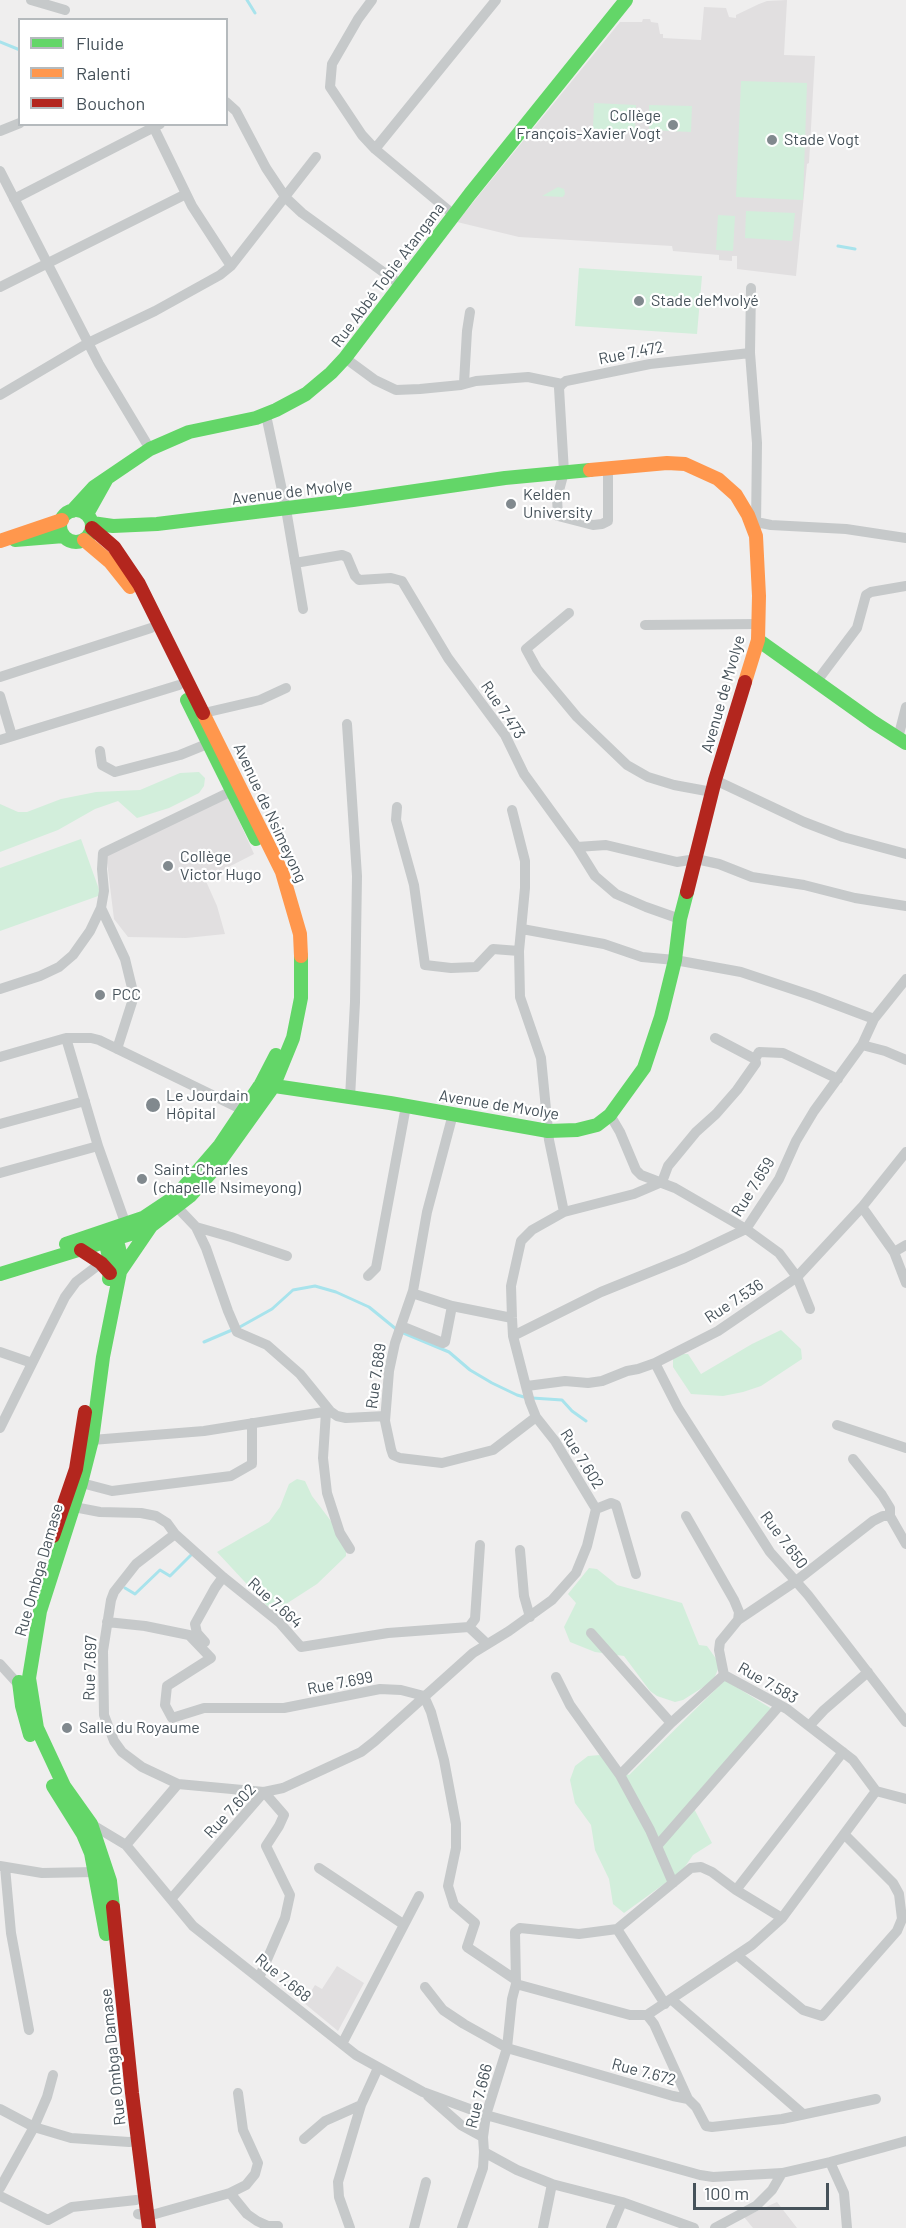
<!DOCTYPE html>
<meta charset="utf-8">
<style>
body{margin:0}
#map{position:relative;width:906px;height:2228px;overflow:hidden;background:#efeeee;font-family:Barlow,sans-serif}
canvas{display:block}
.legend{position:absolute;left:18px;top:18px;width:210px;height:108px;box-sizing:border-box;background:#fff;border:2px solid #b5babd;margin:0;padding:8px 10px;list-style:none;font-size:18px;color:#46525a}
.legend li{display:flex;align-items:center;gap:12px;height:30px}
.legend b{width:30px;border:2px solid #b5babd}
.scale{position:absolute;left:693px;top:2183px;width:136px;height:27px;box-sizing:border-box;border:3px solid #46525a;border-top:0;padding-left:8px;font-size:18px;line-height:21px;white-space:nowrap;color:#46525a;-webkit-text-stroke:4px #fff;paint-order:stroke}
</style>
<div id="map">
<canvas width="906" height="2228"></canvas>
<ul class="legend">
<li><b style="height:8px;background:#63d668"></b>Fluide</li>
<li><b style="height:8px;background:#ff974d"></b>Ralenti</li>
<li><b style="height:8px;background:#b3261e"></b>Bouchon</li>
</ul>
<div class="scale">100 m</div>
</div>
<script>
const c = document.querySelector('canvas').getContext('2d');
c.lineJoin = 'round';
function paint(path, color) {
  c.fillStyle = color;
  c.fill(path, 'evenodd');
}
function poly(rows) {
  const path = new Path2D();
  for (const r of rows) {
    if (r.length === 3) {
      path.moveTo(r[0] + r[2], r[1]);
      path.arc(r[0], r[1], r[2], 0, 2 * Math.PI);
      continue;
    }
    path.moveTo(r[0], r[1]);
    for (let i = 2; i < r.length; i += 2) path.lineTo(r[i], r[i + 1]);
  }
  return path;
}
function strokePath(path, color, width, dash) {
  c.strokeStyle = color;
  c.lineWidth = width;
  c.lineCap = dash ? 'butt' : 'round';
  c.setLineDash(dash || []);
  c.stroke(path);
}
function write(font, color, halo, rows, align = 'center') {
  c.font = font + ' Barlow,sans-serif';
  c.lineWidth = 4.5;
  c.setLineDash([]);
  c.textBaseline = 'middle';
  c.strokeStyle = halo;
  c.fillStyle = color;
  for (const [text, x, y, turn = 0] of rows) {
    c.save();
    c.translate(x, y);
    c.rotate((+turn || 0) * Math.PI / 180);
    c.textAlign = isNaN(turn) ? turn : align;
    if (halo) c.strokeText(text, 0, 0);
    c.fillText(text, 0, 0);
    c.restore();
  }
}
const education = poly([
 [787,0,784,55,815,56,809,163,807,164,796,276,737,269,737,256,732,256,732,261,719,260,719,255,673,251,672,246,519,237,457,222,620,22,642,22,643,19,650,19,651,22,658,23,660,34,663,34,663,38,701,40,704,7,726,8,729,17,736,18,736,15,759,4,767,1],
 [228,796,254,854,205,879,217,906,225,934,186,938,128,937,114,919,106,854],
 [337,1966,364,1983,338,2031,304,2003,315,1985,322,1989],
 [777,2202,797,2228,753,2228,744,2217]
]);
const green = poly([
 [741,81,807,83,803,200,736,197],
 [594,103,636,105,635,131,593,129],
 [649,105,692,106,691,132,649,130],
 [558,187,564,189,565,194,563,197,542,196],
 [746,211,795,213,792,241,745,238],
 [718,215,735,216,733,251,716,250],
 [579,268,702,276,697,334,575,326],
 [199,772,205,778,204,786,199,793,169,808,137,818,118,801,95,809,58,830,0,852,0,804,18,812,27,812,61,799,96,792,140,790,180,773],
 [81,839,101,895,0,931,0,868],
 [781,1330,801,1349,802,1359,761,1386,743,1392,723,1396,691,1394,673,1367,673,1358,682,1354,688,1354,701,1374,752,1344],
 [297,1479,305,1481,312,1496,340,1533,346,1548,346,1556,317,1584,286,1604,270,1609,217,1552,269,1522,280,1507,289,1484],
 [589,1568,597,1569,617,1585,682,1603,699,1645,707,1646,717,1660,719,1667,713,1681,683,1700,675,1702,657,1696,650,1691,624,1656,595,1652,570,1642,564,1627,576,1603,568,1594],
 [725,1680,772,1709,690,1801,712,1843,693,1855,682,1871,624,1913,613,1904,609,1879,595,1850,591,1825,575,1803,570,1780,575,1766,588,1756,600,1755,610,1768,629,1775]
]);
const stream = poly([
 [247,0,255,13],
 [0,42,20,50],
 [838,246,855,249],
 [238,1328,272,1309,293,1290,315,1286,336,1292,369,1307,396,1329],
 [401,1332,449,1352,470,1370,492,1383,517,1395,524,1397],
 [204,1342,232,1330],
 [532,1398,562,1400,572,1411,586,1421],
 [125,1588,135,1594,160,1570,170,1576,192,1554]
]);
const street = poly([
 [31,0,65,10],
 [372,0,358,19,332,64,330,87,362,135,375,149,454,215],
 [226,102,236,111,266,168,286,198,302,213,401,285],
 [154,128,192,206,231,266],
 [0,131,20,123],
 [375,149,496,0],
 [0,171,99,364,150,449],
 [14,199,160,124],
 [0,287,186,194],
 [750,353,751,288],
 [345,358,375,380,396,390,420,389,461,385,476,381,528,377,562,384,566,381,650,364,750,353,757,443,756,527],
 [464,383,467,331,470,312],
 [562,384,559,388,564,472,557,498,558,516,593,525,602,524,608,521,608,468],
 [0,395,88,343,155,311,220,275,231,266,316,157],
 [266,415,286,509,303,609],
 [756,522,771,525,846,529,906,538],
 [295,563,342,555,347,557,355,576,359,580,391,578,402,581,448,658,505,735,524,774,577,847,595,876,616,894,646,907,680,919],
 [569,613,526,649,537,669,577,717,627,765,648,777,674,785,712,792],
 [645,625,758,624],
 [0,677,151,628],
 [817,681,857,628,866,595,871,592,906,586],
 [0,696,12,736],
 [204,713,260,700,286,688],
 [347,724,357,876,355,1002,350,1098],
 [898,738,906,707],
 [0,740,179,685],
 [100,751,102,765,115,772,180,755,207,744],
 [715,780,804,822,843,837,906,854],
 [397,807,396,820,414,885,425,965,451,968,476,967,493,949,519,951],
 [512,810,525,861,525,888,519,951,520,997,541,1058,549,1140,564,1212],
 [577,847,606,845,677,862,696,859,719,864,752,877,804,885,855,898,906,906],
 [522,929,604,944,642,957,675,960,741,972,813,996,874,1019],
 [0,989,40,976,59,967,73,955,90,931,101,908],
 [66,1038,98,1146,126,1225],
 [715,1038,755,1059],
 [862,1045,885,1051,906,1060],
 [117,1049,134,996,125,959,101,908,104,891,102,869,103,853,232,791],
 [0,1057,66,1038,91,1038,99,1040,243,1110],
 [453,1114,427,1212,413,1291,395,1343,389,1371,385,1421,391,1449,393,1455,400,1458,442,1463,493,1450,536,1417],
 [610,1115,620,1132,636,1170,641,1175,675,1188,746,1229,779,1253,797,1277,810,1309],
 [0,1124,85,1101],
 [0,1173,98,1146],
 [177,1207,196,1227,206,1248,228,1311,237,1332,267,1345,300,1374,330,1411,337,1416,346,1418,385,1416],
 [862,1207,894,1252,906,1283],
 [196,1227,231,1237,287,1256],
 [894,1252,906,1245],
 [368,1276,376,1268,406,1106],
 [413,1291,415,1294,452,1306],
 [401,1326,443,1343,445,1342,452,1306,512,1318],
 [513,1336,601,1292,685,1258,746,1229,779,1179,796,1141,814,1111,862,1045,874,1019,906,979],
 [0,1352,32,1363],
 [655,1363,678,1408,770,1552,808,1595,906,1722],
 [527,1386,565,1381,588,1383,602,1381,627,1371,638,1369,655,1363,718,1331,797,1277,862,1207,906,1152],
 [326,1412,323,1458,327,1493,340,1533,350,1549],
 [837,1425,906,1448],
 [0,1428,65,1297,76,1282,101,1263],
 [92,1440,204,1431,330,1411],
 [853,1459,882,1495,890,1508,890,1516,906,1544],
 [74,1481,112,1491,231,1476,252,1464,252,1423],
 [74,1507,100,1512,141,1513,156,1516,167,1523,175,1534,223,1577,279,1622,301,1647,388,1633,469,1627,475,1619,480,1545],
 [596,1509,611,1503,616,1505,636,1574],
 [686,1516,734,1600,739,1612,738,1620],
 [890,1516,883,1516,873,1521,796,1581,738,1620,720,1642,719,1650,724,1675,787,1709,853,1760,876,1791,906,1799],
 [175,1534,136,1564,114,1592,111,1600,103,1651,104,1715,114,1741,122,1752,142,1767,178,1784,264,1792,284,1815,279,1826,266,1846,290,1895,285,1918,259,1978],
 [520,1550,524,1596,530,1617],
 [107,1622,145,1626,189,1635,211,1658,167,1686,165,1705,172,1718,204,1708,284,1708,380,1689,401,1690,424,1696,431,1712,444,1760,456,1824,456,1848,448,1886,454,1905,475,1923,467,1947,516,1980],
 [469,1627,486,1643],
 [591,1633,671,1723],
 [205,1642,197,1633,195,1624,215,1588,223,1577],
 [0,1664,19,1685],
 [556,1677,570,1705,620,1775],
 [809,1726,824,1710,868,1672],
 [90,1825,91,1824,126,1845,193,1926,356,2055,423,2092,486,2115,700,2175,713,2177,782,2173,830,2162,906,2141],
 [126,1845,178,1784],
 [657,1846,780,1705],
 [0,1866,42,1873,96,1872],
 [5,1867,11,1933,29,2030],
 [319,1868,403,1924],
 [673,1883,650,1830,620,1775,671,1723,724,1675],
 [736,1890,843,1752],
 [171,1899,264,1792,283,1788,361,1752,375,1741,473,1653,509,1631,552,1600,576,1573,587,1546,596,1509,555,1441,536,1417,530,1402,513,1336,512,1318,511,1286,521,1241,532,1230,564,1212,634,1194,662,1182,668,1166,696,1132,716,1114,737,1090,756,1063,755,1059,759,1052,783,1053,838,1079],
 [617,1929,579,1934,520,1928,515,1932,516,1984,512,1999,507,2048,486,2115,483,2137,484,2152,517,2170,552,2184,622,2202,694,2228],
 [737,1955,803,2010,822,2016,897,1931,902,1919,899,1894,893,1883,844,1834],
 [425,1987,443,2010,464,2024,507,2048,673,2096,688,2099,654,2024,647,2015,630,2015,516,1984],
 [672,2000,803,2114],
 [665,2004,617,1929,691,1868,701,1867,712,1872,736,1890,782,1918],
 [647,2015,752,1945,782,1918,876,1791],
 [342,2044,419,1896],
 [428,2096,461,2125,483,2137],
 [688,2099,696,2107,706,2126,712,2127,782,2119,876,2099],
 [0,2109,34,2127,71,2138,129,2142,139,2141],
 [304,2139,325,2121,361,2105],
 [830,2162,844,2193,847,2228],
 [0,2188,34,2127,47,2097,53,2075],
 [230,2193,247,2214,257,2221,268,2226,278,2226],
 [0,2196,48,2220,72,2207,136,2200],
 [138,2214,148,2216,230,2193,246,2185,255,2174,258,2163,243,2130,238,2093],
 [350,2228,339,2197,338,2182,361,2105,378,2068],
 [414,2228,426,2182],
 [462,2228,483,2168,484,2152],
 [543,2228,552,2184],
 [611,2228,622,2202],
 [715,2228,756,2206,772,2190,782,2173]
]);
const fast = poly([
 [76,526,16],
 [72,511,94,487,150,449,189,432,256,418,276,410,306,394,331,373,345,358,470,194,626,0],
 [87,514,106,480],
 [92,523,113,526,157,524,353,500,505,478,590,470],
 [15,540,64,536],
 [758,640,873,722,906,743],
 [187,700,256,839],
 [261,1084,390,1103,548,1131,577,1130,597,1125,610,1115,644,1068,661,1017,675,960,680,919,687,892],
 [103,1232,111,1265,109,1279],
 [66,1244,143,1218,176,1196,220,1145,261,1084,276,1055],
 [121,1270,151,1226],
 [0,1274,140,1231,151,1226,190,1196,215,1168,273,1087,293,1038,301,998,301,956],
 [19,1682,22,1706,30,1735],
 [53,1786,83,1834,91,1853,106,1934],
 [113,1907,110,1881,91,1824,64,1786,37,1728,29,1678,40,1611,81,1483,92,1440,103,1357,120,1272,120,1253,114,1228]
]);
const slow = poly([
 [590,470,667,463,685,464,718,479,736,495,748,515,756,536,759,596,758,640,745,682],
 [84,540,110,562,130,587],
 [0,541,62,520],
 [203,713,282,872,300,934,301,956]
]);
const jam = poly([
 [92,528,114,547,139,584,203,713],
 [687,892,715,780,745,682],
 [81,1250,101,1263,110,1273],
 [53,1536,76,1469,85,1412],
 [113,1907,132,2093,149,2228]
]);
const markers = [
 [673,125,6,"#81898e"],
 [772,140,6,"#81898e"],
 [639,301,6,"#81898e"],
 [511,504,6,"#81898e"],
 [168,866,6,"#81898e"],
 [100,995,6,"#81898e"],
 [153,1105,8,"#81898e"],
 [142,1179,6,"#81898e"],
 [67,1728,6,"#81898e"]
];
const poiNames = [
 ["Collège",661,116,"right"],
 ["François-Xavier Vogt",661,134,"right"],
 ["Stade Vogt",784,140],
 ["Stade deMvolyé",651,301],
 ["Kelden",523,495],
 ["University",523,513],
 ["Collège",180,857],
 ["Victor Hugo",180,875],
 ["PCC",112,995],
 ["Le Jourdain",166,1096],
 ["Hôpital",166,1114],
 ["Saint-Charles",154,1170],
 ["(chapelle Nsimeyong)",154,1188],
 ["Salle du Royaume",79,1728]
];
const streetNames = [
 ["Rue Abbé Tobie Atangana",388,275,-53],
 ["Rue 7.472",631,353,-11],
 ["Avenue de Mvolye",292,492,-7],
 ["Avenue de Mvolye",723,694,-74],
 ["Rue 7.473",503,710,56],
 ["Avenue de Nsimeyong",270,813,65],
 ["Avenue de Mvolye",499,1105,9],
 ["Rue 7.659",753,1187,-58],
 ["Rue 7.536",734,1301,-33],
 ["Rue 7.689",376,1376,-82],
 ["Rue 7.602",582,1459,58],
 ["Rue 7.650",784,1540,53],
 ["Rue Ombga Damase",39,1570,-74],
 ["Rue 7.664",275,1603,42],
 ["Rue 7.697",90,1668,-88],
 ["Rue 7.699",340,1683,-11],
 ["Rue 7.583",768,1683,30],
 ["Rue 7.602",230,1811,-47],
 ["Rue 7.668",283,1978,39],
 ["Rue Ombga Damase",113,2057,-96],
 ["Rue 7.672",644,2072,15],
 ["Rue 7.666",479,2096,-76]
];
paint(education, '#e1dfe0');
paint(green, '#d2eedb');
strokePath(stream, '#a8e3ec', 3);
strokePath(street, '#c6c9ca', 10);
strokePath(fast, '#63d668', 14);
strokePath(slow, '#ff974d', 14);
strokePath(jam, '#b3261e', 14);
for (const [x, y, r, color] of markers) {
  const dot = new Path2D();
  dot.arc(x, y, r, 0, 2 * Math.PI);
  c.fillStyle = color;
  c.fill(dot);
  strokePath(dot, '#fff', 2);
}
write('16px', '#46525a', '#fff', poiNames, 'left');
write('16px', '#46525a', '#fff', streetNames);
</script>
